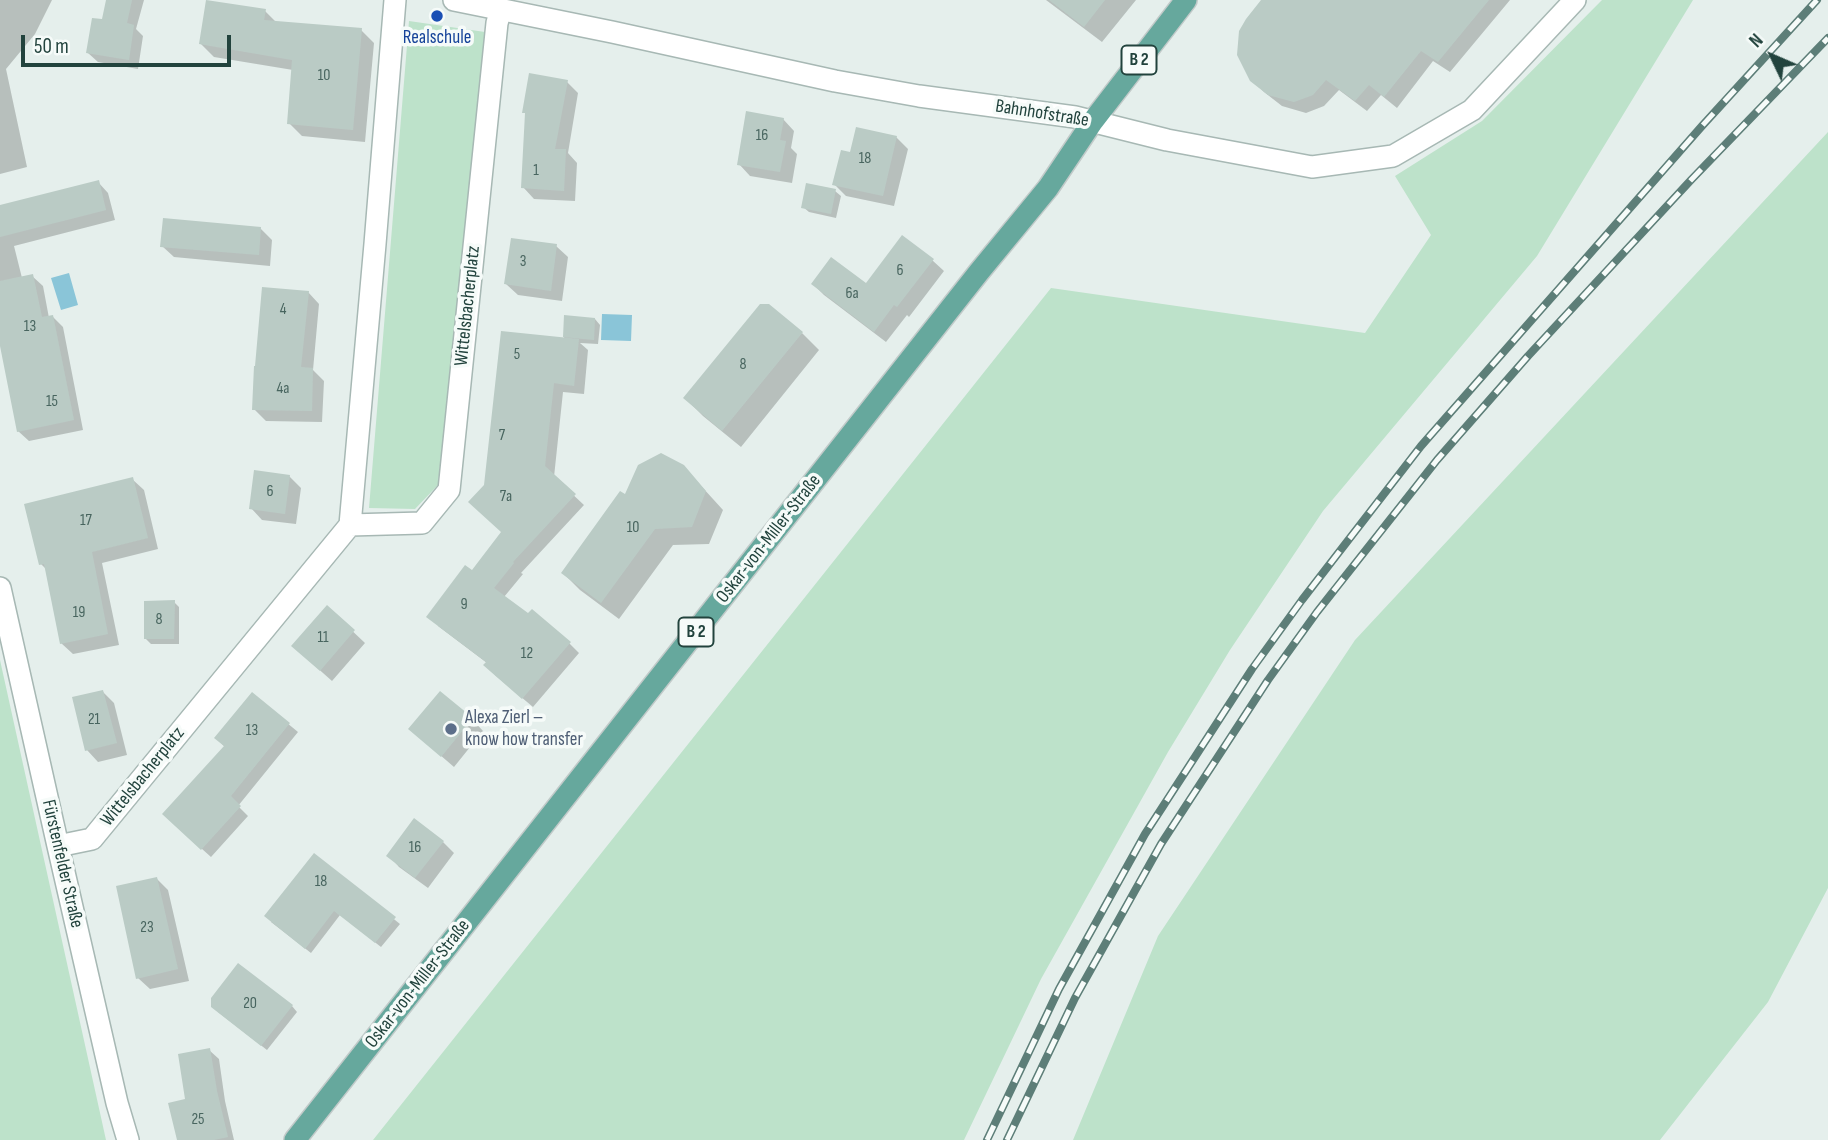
<!DOCTYPE html>
<meta charset="utf-8">
<style>
body{margin:0}
#map{position:relative;width:1828px;height:1140px;overflow:hidden;background:#e5efec;font-family:"Sofia Sans Condensed",sans-serif}
canvas{display:block}
.north{position:absolute;left:1737px;top:21px;width:70px;height:70px;-webkit-text-stroke:5px #f6fbf9;paint-order:stroke;rotate:314deg;font-size:19px;font-weight:700;line-height:28px;text-align:center;color:#22433d}
.north::after{content:'';display:block;margin:auto;width:24px;height:32px;background:#22433d;clip-path:polygon(50% 0,100% 100%,50% 72%,0 100%)}
.scale{position:absolute;left:21px;top:35px;width:210px;height:32px;box-sizing:border-box;border:4px solid #22433d;border-top:0;padding-left:9px;font-size:21px;line-height:24px;white-space:nowrap;color:#22433d;-webkit-text-stroke:5px #f6fbf9;paint-order:stroke}
</style>
<div id="map">
<canvas width="1828" height="1140"></canvas>
<div class="north">N</div>
<div class="scale">50 m</div>
</div>
<script>
const c = document.querySelector('canvas').getContext('2d');
c.lineJoin = 'round';
function paint(path, color) {
  c.fillStyle = color;
  c.fill(path, 'evenodd');
}
function poly(rows) {
  const path = new Path2D();
  for (const r of rows) {
    path.moveTo(r[0], r[1]);
    for (let i = 2; i < r.length; i += 2) path.lineTo(r[i], r[i + 1]);
  }
  return path;
}
function strokePath(path, color, width, dash) {
  c.strokeStyle = color;
  c.lineWidth = width;
  c.lineCap = dash ? 'butt' : 'round';
  c.setLineDash(dash || []);
  c.stroke(path);
}
function write(font, color, halo, rows, align = 'center') {
  c.font = font + ' "Sofia Sans Condensed",sans-serif';
  c.lineWidth = 7;
  c.setLineDash([]);
  c.textBaseline = 'middle';
  c.strokeStyle = halo;
  c.fillStyle = color;
  for (const [text, x, y, turn = 0] of rows) {
    c.save();
    c.translate(x, y);
    c.rotate((+turn || 0) * Math.PI / 180);
    c.textAlign = isNaN(turn) ? turn : align;
    if (halo) c.strokeText(text, 0, 0);
    c.fillText(text, 0, 0);
    c.restore();
  }
}
const green = poly([
 [1602,0,1693,0,1537,256,1323,511,1230,650,1168,752,1041,979,964,1140,373,1140,1051,288,1365,333,1431,235,1395,176,1482,121],
 [409,21,485,32,438,485,415,509,369,508],
 [1828,132,1828,888,1768,1002,1660,1140,1073,1140,1158,936,1355,640],
 [0,660,106,1140,0,1140]
]);
const water = poly([
 [69,273,78,305,61,310,51,278],
 [602,314,632,315,631,341,601,340]
]);
const shadow = poly([
 [0,0,52,0,35,34,6,69,27,167,0,174],
 [108,0,144,0,136,29,143,36,138,69,98,62,88,53,103,21],
 [1046,0,1136,0,1102,42],
 [1263,0,1510,0,1450,72,1433,61,1397,108,1381,95,1367,111,1339,90,1324,106,1306,113,1282,106,1264,92,1252,80],
 [265,11,277,23,361,30,374,43,365,142,302,136,289,123,293,70,214,57,201,44],
 [567,82,578,93,568,153,577,163,575,201,534,199,523,187,527,115,524,112],
 [783,119,794,131,791,148,797,154,792,183,750,176,739,164],
 [896,137,908,149,894,206,846,196,834,184,851,154],
 [98,182,108,193,115,220,14,246,22,278,32,276,43,286,49,318,53,317,63,327,83,430,29,441,18,431,0,337,0,207],
 [835,191,841,196,836,218,809,212,803,207],
 [260,228,272,240,270,266,174,257,162,246],
 [556,246,568,257,562,301,518,295,506,284],
 [932,260,944,271,909,317,907,315,886,342,824,295,813,284,866,286],
 [308,292,319,304,313,370,324,381,322,422,266,421,254,409],
 [566,317,595,319,600,325,598,344,580,343,588,350,584,394,563,392,554,477,584,505,521,573,523,574,504,597,569,643,579,653,533,707,495,675,487,663,438,626,472,572,503,532,485,486,564,339],
 [802,333,819,350,741,447,703,416,685,398],
 [683,466,723,510,709,544,673,545,619,619,580,590,563,573,626,496],
 [289,476,301,488,296,524,262,520,251,508],
 [132,479,144,490,158,549,102,563,119,645,73,654,61,643,47,570,41,564],
 [174,602,179,607,179,644,151,644,145,638],
 [327,607,365,643,332,681,305,657],
 [103,692,114,703,127,755,98,762,87,750],
 [252,694,298,732,238,806,248,816,211,857,173,823,225,747,216,738],
 [472,719,483,731,454,767,410,729],
 [443,842,454,853,428,888,399,867,388,855],
 [314,855,400,924,381,947,340,915,311,953,271,922],
 [157,879,168,890,189,981,150,989,138,978],
 [292,1006,297,1012,267,1050,218,1012],
 [209,1050,219,1059,225,1101,234,1140,178,1140,187,1100]
]);
const building = poly([
 [106,0,132,0,127,23,134,25,129,60,86,53,92,18,102,19],
 [206,0,266,9,264,20,362,28,353,130,287,124,292,60,199,44],
 [1049,0,1105,0,1084,27],
 [1261,0,1489,0,1438,62,1421,51,1384,97,1369,85,1355,101,1326,80,1313,95,1294,102,1268,95,1250,81,1237,55,1239,31,1246,19],
 [529,73,568,80,555,149,566,149,564,191,521,188,525,113,522,113],
 [746,111,784,118,780,140,786,141,780,172,737,165],
 [856,127,897,136,883,196,832,185,841,150,850,152],
 [99,180,106,210,0,237,0,205],
 [806,183,836,189,831,214,801,208],
 [163,218,261,227,259,255,160,247],
 [902,235,934,259,897,307,894,305,874,332,811,284,831,257,866,283],
 [511,238,557,244,551,291,504,284],
 [33,274,42,317,53,315,74,420,17,432,0,346,0,281],
 [262,287,309,291,301,367,313,368,312,411,252,410,254,366,255,366],
 [760,304,769,304,803,332,722,431,683,398],
 [564,315,595,318,594,340,563,337],
 [501,331,579,339,574,386,554,383,545,466,576,494,513,562,514,563,494,588,528,613,532,609,571,642,522,699,483,665,486,662,426,617,465,565,472,570,501,532,468,502,484,485],
 [661,453,684,465,706,491,692,527,655,529,601,603,561,573,620,491,625,494,638,465],
 [254,470,290,475,285,514,249,509],
 [133,477,148,538,92,552,108,634,60,644,44,564,39,565,24,504],
 [175,600,174,639,144,639,144,601],
 [327,605,355,630,320,671,291,646],
 [103,690,117,743,85,751,72,697],
 [440,691,473,718,441,757,408,729],
 [252,692,290,723,231,796,241,806,201,850,162,814,224,746,214,738],
 [414,818,444,841,415,878,386,856],
 [314,853,396,917,375,943,334,911,305,949,264,916],
 [157,877,178,969,136,979,116,886],
 [238,963,293,1005,261,1046,211,1007,211,998],
 [210,1048,217,1091,228,1137,214,1140,177,1140,168,1103,185,1099,178,1054]
]);
const minor = poly([
 [454,0,612,32,835,81,919,96,1075,117,1167,140,1312,167,1393,156,1472,110,1575,0],
 [350,525,422,523,449,490,497,23,501,9],
 [0,588,58,846,117,1103,128,1140],
 [58,846,92,839,350,525,375,244,395,0]
]);
const major = poly([
 [295,1140,979,272,1048,188,1093,121,1186,0]
]);
const rail = poly([
 [987,1140,1059,989,1145,834,1252,669,1302,600,1421,446,1702,126,1817,0],
 [1007,1140,1075,998,1161,844,1268,680,1317,612,1437,460,1528,356,1691,180,1828,38]
]);
const markers = [
 [437,16,7,"#1a4fb4"],
 [451,729,7,"#5c6f8a"]
];
const numberNames = [
 ["10",324,76],
 ["16",762,136],
 ["18",865,159],
 ["1",536,171],
 ["3",523,262],
 ["6",900,271],
 ["6a",852,294],
 ["4",283,310],
 ["13",30,327],
 ["5",517,355],
 ["8",743,365],
 ["4a",283,389],
 ["15",52,402],
 ["7",502,436],
 ["6",270,492],
 ["7a",506,497],
 ["17",86,521],
 ["10",633,528],
 ["9",464,605],
 ["19",79,613],
 ["8",159,620],
 ["11",323,638],
 ["12",527,654],
 ["21",94,720],
 ["13",252,731],
 ["16",415,848],
 ["18",321,882],
 ["23",147,928],
 ["20",250,1004],
 ["25",198,1120]
];
const shields = [
 [1139,60,35],
 [696,632,35]
];
const shieldNames = [
 ["B 2",1139,60],
 ["B 2",696,632]
];
const transitNames = [
 ["Realschule",437,38]
];
const streetNames = [
 ["Bahnhofstraße",1042,114,9],
 ["Wittelsbacherplatz",468,306,-84],
 ["Oskar-von-Miller-Straße",769,539,-52],
 ["Wittelsbacherplatz",143,777,-51],
 ["Fürstenfelder Straße",62,864,77],
 ["Oskar-von-Miller-Straße",418,984,-52]
];
const serviceNames = [
 ["Alexa Zierl –",465,718],
 ["know how transfer",465,740]
];
paint(green, '#bde2ca');
paint(water, '#8ac5d8');
paint(shadow, '#0003');
paint(building, '#bacbc5');
strokePath(minor, '#a7b8b4', 24);
strokePath(major, '#c1cac9', 24);
strokePath(minor, '#fff', 21);
strokePath(major, '#66a89d', 21);
strokePath(rail, '#5d7e78', 8);
strokePath(rail, '#f6fbf9', 5, [16]);
for (const [x, y, r, color] of markers) {
  const dot = new Path2D();
  dot.arc(x, y, r, 0, 2 * Math.PI);
  c.fillStyle = color;
  c.fill(dot);
  strokePath(dot, '#f6fbf9', 2.5);
}
write('16px', '#48655f', null, numberNames);
for (const [x, y, w] of shields) {
  const box = new Path2D();
  box.roundRect(x - w / 2, y - 14.5, w, 29, 5);
  c.fillStyle = '#f6fbf9';
  c.fill(box);
  strokePath(box, '#22433d', 2);
}
write('bold 18px', '#22433d', null, shieldNames);
write('19px', '#164399', '#f6fbf9', transitNames);
write('19px', '#22433d', '#f6fbf9', streetNames);
write('19px', '#4e5e75', '#f6fbf9', serviceNames, 'left');
</script>
